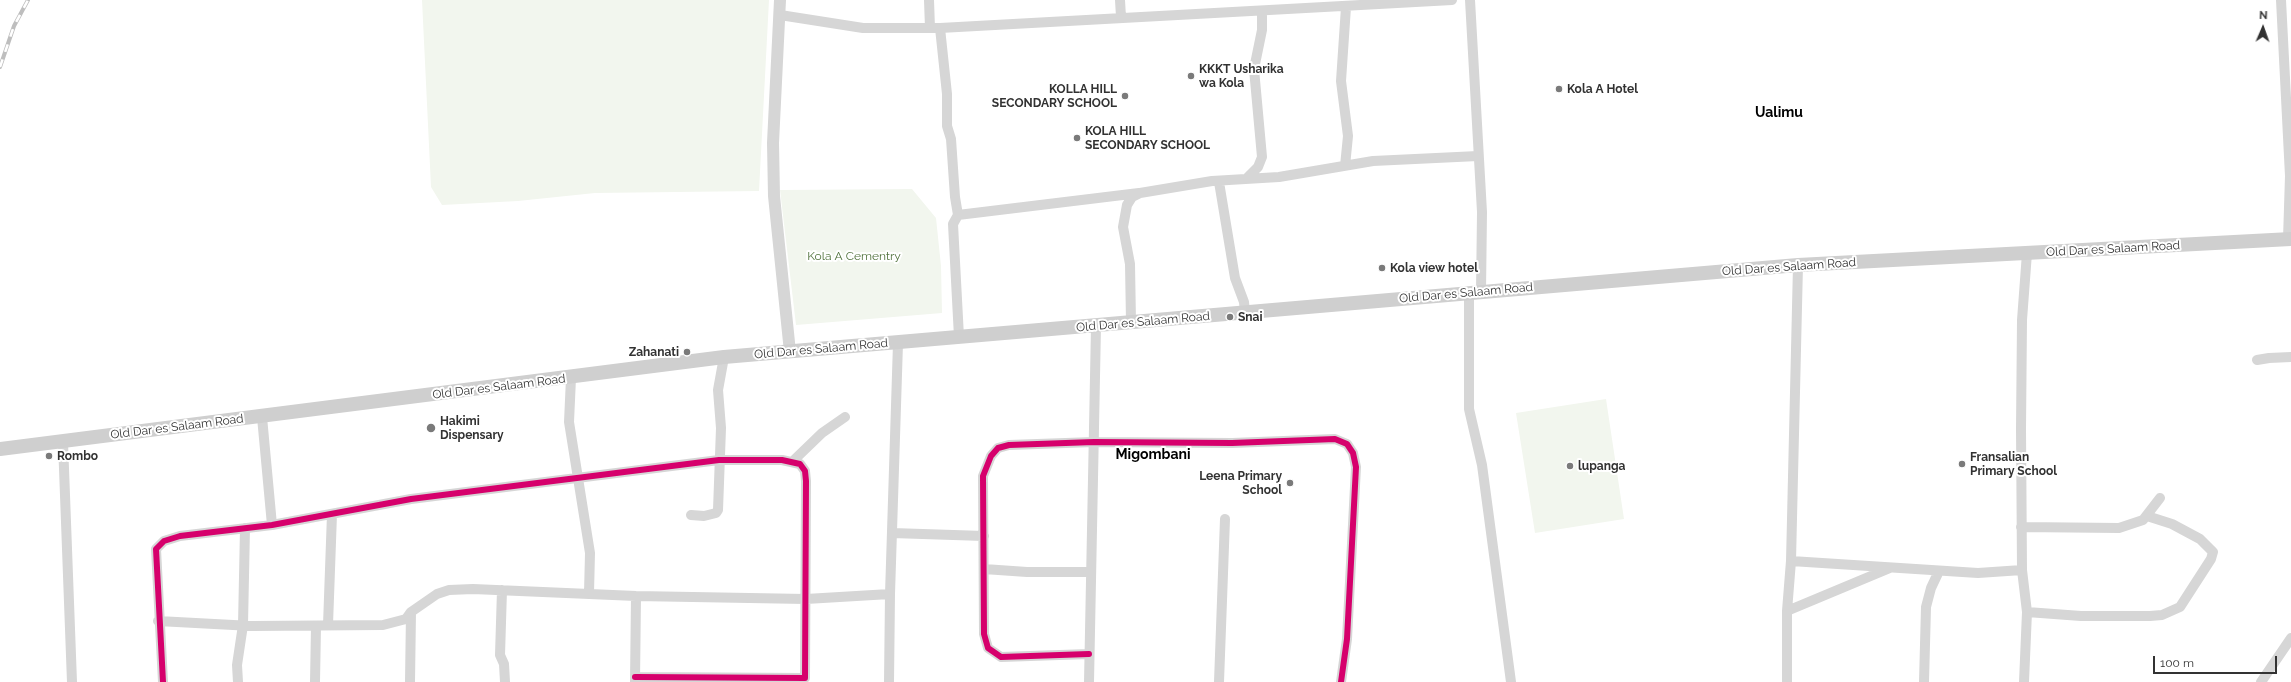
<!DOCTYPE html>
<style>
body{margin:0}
#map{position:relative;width:2291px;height:682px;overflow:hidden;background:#fff;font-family:Raleway,sans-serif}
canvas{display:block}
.north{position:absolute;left:2243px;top:8px;width:40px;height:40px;-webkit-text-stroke:3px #fff;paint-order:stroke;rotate:2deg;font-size:11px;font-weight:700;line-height:16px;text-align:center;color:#323232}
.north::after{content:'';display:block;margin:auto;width:14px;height:18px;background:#323232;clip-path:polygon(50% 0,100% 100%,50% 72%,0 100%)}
.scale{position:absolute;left:2153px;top:656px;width:124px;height:18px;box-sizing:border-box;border:2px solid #323232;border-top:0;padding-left:5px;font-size:12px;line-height:14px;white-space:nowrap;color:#323232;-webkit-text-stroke:3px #fff;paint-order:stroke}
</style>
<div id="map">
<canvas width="2291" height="682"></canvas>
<div class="north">N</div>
<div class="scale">100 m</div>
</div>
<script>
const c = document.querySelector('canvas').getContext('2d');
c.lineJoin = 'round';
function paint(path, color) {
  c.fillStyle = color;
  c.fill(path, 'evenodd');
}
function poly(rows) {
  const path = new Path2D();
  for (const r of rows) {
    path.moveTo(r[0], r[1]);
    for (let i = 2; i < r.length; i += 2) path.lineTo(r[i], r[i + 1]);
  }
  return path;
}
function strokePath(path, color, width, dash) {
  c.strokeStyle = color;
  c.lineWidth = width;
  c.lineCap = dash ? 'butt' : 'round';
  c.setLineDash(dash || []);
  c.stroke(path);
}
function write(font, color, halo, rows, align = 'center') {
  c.font = font + ' Raleway,sans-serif';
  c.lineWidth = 4;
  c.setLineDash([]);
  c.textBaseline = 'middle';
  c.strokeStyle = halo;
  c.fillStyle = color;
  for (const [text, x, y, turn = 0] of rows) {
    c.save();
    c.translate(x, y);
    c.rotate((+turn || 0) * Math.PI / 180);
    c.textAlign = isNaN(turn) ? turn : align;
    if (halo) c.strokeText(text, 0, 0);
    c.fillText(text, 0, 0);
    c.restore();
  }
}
const green = poly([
 [422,0,769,0,759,191,595,193,518,201,442,205,431,187],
 [912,189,936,218,941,266,942,313,796,325,780,190],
 [1606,399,1624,519,1535,533,1516,413]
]);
const minor = poly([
 [929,0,930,28],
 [1120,0,1121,17],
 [1470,0,1482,212,1481,292],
 [2281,0,2290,176,2288,239],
 [780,15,863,28,940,28,1452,0],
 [940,28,947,94,947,126,951,139,955,197,958,215,953,224,959,337],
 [1345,166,1348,136,1341,81,1346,7],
 [1248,177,1258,167,1262,157,1254,69,1262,30,1262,12],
 [1219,182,1235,278,1244,302,1245,313],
 [958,215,1139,193],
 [1469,293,1469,409,1482,465,1511,682],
 [1131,322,1130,264,1123,227,1127,205,1132,197,1140,193,1212,181,1279,177,1373,161,1478,156],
 [2257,360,2269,358,2291,357],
 [571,378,569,422,590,553,589,593],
 [262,417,272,525],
 [63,442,72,682],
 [793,461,822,433,845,417],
 [691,515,704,516,716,513,718,510,721,428,718,390,724,357],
 [2021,527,2119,528,2143,520,2160,498],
 [892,533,984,536],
 [1791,561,1978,573,2022,570],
 [984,569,1027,572,1091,572],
 [502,590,500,655,504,664,505,682],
 [1787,611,1890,568],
 [2027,612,2081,616,2150,616,2162,615,2180,607,2211,559,2213,552,2200,539,2172,524,2147,516],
 [158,621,252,626,383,625,406,619,411,612,437,594,449,590,473,589,636,596,806,599,890,594],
 [328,625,332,514],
 [1089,654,1001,657,988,648,984,634,983,476,991,456,998,448,1009,445,1094,442,1232,443,1335,439,1347,444,1353,453,1356,467,1347,639,1341,682],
 [163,682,156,549,164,541,180,536,272,525,411,499,719,460,782,460,800,464,805,471,806,481,805,678,635,677],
 [238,682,237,665,243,625,245,528],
 [315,682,316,626],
 [410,682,411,612],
 [635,682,636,596],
 [889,682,890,594,898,343],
 [1089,682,1096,326],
 [1219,682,1225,519],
 [1787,682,1787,611,1791,561,1798,265],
 [1924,682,1926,607,1931,588,1939,571],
 [2024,682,2027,612,2022,570,2021,429,2022,320,2027,253],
 [2261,682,2291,638]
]);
const tertiary = poly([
 [780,0,773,143,774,196,790,352]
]);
const secondary = poly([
 [0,449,724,357,1798,265,2291,239]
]);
const rail = poly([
 [0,67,14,26,28,0]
]);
const cycleway = poly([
 [1089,654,1001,657,988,648,984,634,983,476,991,456,998,448,1009,445,1094,442,1232,443,1335,439,1347,444,1353,453,1356,467,1347,639,1341,682],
 [163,682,156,549,164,541,180,536,272,525,411,499,719,460,782,460,800,464,805,471,806,481,805,678,635,677]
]);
const markers = [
 [1191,76,4,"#7a7a7a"],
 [1559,89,4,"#7a7a7a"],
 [1125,96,4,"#7a7a7a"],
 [1077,138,4,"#7a7a7a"],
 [1382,268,4,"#7a7a7a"],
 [1230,317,4,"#7a7a7a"],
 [687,352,4,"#7a7a7a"],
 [431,428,5,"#7a7a7a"],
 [49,456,4,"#7a7a7a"],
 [1962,464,4,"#7a7a7a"],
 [1570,466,4,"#7a7a7a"],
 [1290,483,4,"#7a7a7a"]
];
const poiNames = [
 ["KKKT Usharika",1199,69],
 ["wa Kola",1199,83],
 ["KOLLA HILL",1117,89,"right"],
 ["SECONDARY SCHOOL",1117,103,"right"],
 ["Kola A Hotel",1567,89],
 ["KOLA HILL",1085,131],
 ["SECONDARY SCHOOL",1085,145],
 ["Kola view hotel",1390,268],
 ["Snai",1238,317],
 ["Zahanati",679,352,"right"],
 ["Hakimi",440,421],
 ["Dispensary",440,435],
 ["Rombo",57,456],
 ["Fransalian",1970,457],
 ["Primary School",1970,471],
 ["lupanga",1578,466],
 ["Leena Primary",1282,476,"right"],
 ["School",1282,490,"right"]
];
const streetNames = [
 ["Old Dar es Salaam Road",2113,249,-3],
 ["Old Dar es Salaam Road",1789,267,-4],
 ["Old Dar es Salaam Road",1466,293,-5],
 ["Old Dar es Salaam Road",1143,322,-5],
 ["Old Dar es Salaam Road",821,349,-5],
 ["Old Dar es Salaam Road",499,387,-7],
 ["Old Dar es Salaam Road",177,427,-7]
];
const parkNames = [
 ["Kola A Cementry",854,256]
];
const quarterNames = [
 ["Ualimu",1779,113],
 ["Migombani",1153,455]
];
paint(green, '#f2f6ee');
strokePath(minor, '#d6d6d6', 10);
strokePath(tertiary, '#d6d6d6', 12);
strokePath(secondary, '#cfcfcf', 14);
strokePath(rail, '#bebebe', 4);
strokePath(rail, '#fff', 2.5, [8]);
strokePath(cycleway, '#d6006c', 6);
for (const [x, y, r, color] of markers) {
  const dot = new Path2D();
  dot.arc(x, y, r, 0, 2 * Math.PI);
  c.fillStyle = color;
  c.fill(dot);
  strokePath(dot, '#fff', 1.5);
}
write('bold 12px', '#323232', '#fff', poiNames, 'left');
write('12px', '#323232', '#fff', streetNames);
write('12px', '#50723c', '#fff', parkNames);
write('bold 14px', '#000', '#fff', quarterNames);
</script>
